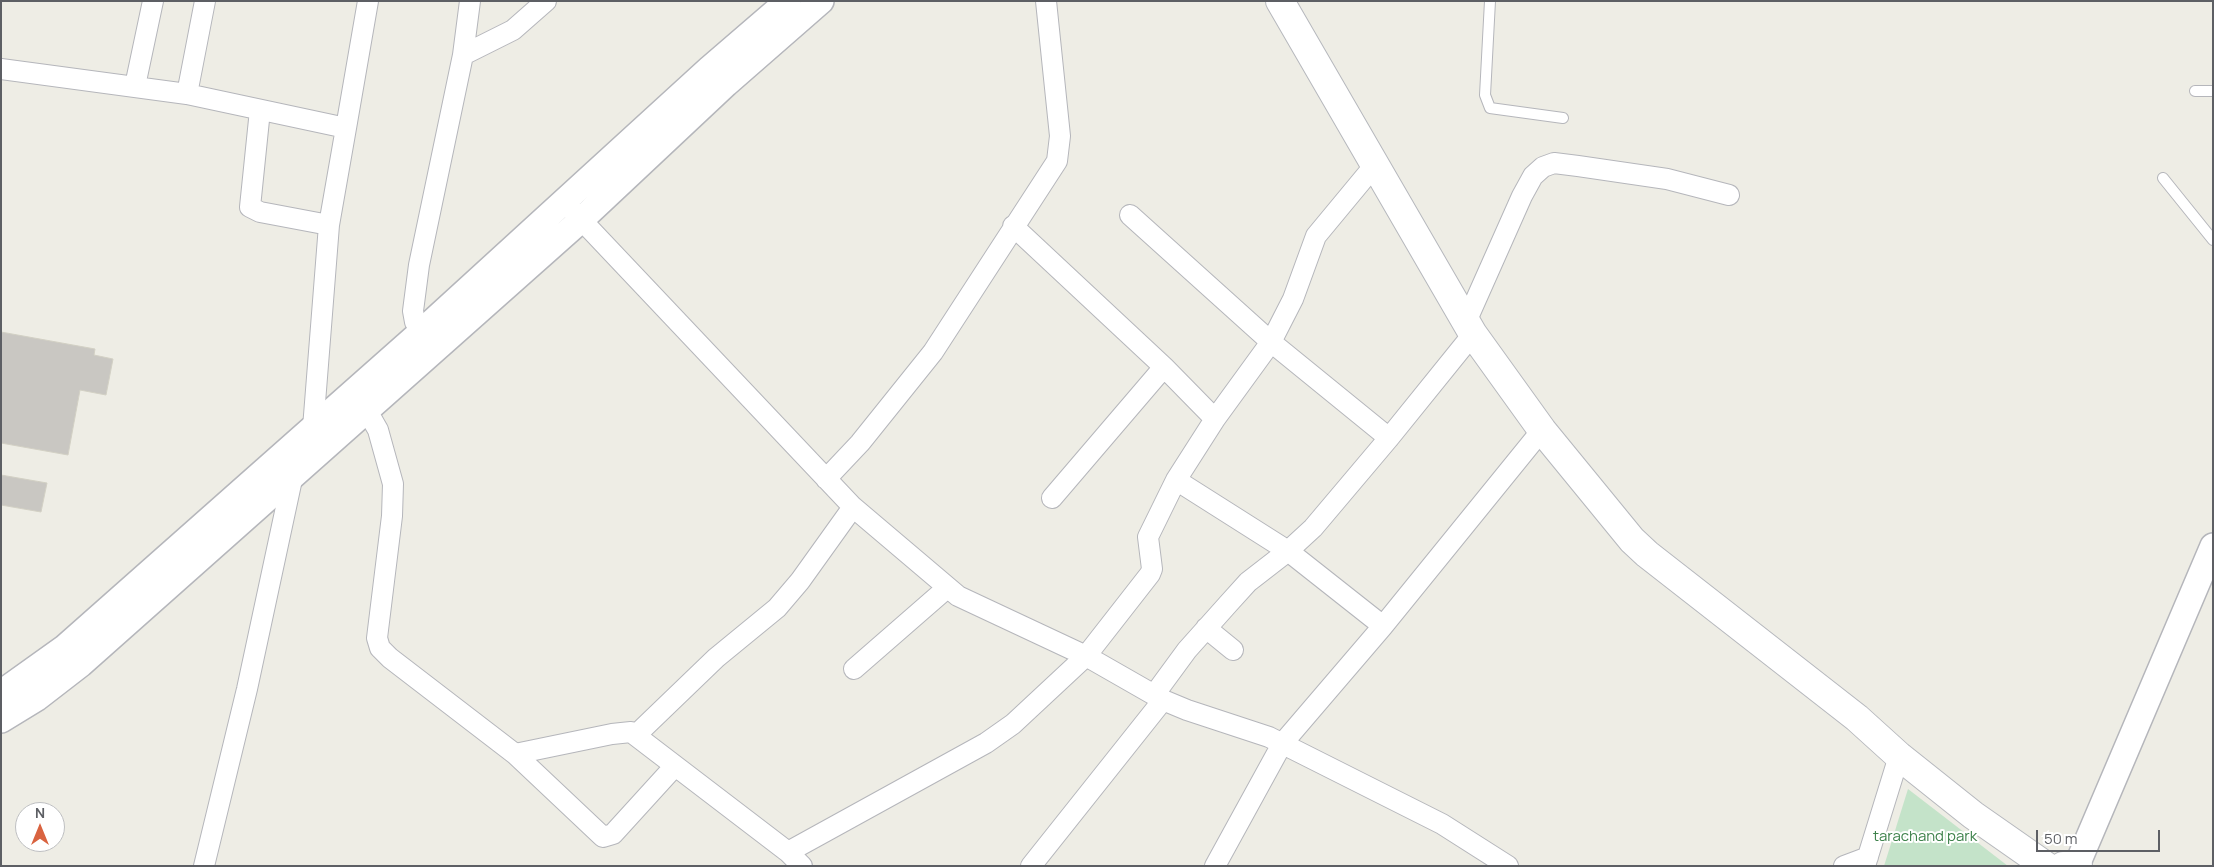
<!DOCTYPE html>
<style>
body{margin:0}
#map{position:relative;width:2214px;height:867px;overflow:hidden;background:#eeede5;font-family:Manrope,sans-serif}
canvas{display:block}
.frame{position:absolute;inset:0;border:2px solid #5d5f64;pointer-events:none}
.north{position:absolute;left:15px;top:802px;width:50px;height:50px;box-sizing:border-box;background:#fff;border:1px solid #bebfc1;border-radius:50%;rotate:0deg;font-size:14px;font-weight:700;line-height:20px;text-align:center;color:#5d5f64}
.north::after{content:'';display:block;margin:auto;width:18px;height:22px;background:#d96340;clip-path:polygon(50% 0,100% 100%,50% 72%,0 100%)}
.scale{position:absolute;left:2036px;top:830px;width:124px;height:22px;box-sizing:border-box;border:2px solid #5d5f64;border-top:0;padding-left:6px;font-size:15px;line-height:18px;white-space:nowrap;color:#5d5f64;-webkit-text-stroke:4px #fff;paint-order:stroke}
</style>
<div id="map">
<canvas width="2214" height="867"></canvas>
<div class="frame"></div>
<div class="north">N</div>
<div class="scale">50 m</div>
</div>
<script>
const c = document.querySelector('canvas').getContext('2d');
c.lineJoin = 'round';
function paint(path, color) {
  c.fillStyle = color;
  c.fill(path, 'evenodd');
}
function poly(rows) {
  const path = new Path2D();
  for (const r of rows) {
    path.moveTo(r[0], r[1]);
    for (let i = 2; i < r.length; i += 2) path.lineTo(r[i], r[i + 1]);
  }
  return path;
}
function strokePath(path, color, width, dash) {
  c.strokeStyle = color;
  c.lineWidth = width;
  c.lineCap = dash ? 'butt' : 'round';
  c.setLineDash(dash || []);
  c.stroke(path);
}
function write(font, color, halo, rows, align = 'center') {
  c.font = font + ' Manrope,sans-serif';
  c.lineWidth = 4;
  c.setLineDash([]);
  c.textBaseline = 'middle';
  c.strokeStyle = halo;
  c.fillStyle = color;
  for (const [text, x, y, turn = 0] of rows) {
    c.save();
    c.translate(x, y);
    c.rotate((+turn || 0) * Math.PI / 180);
    c.textAlign = isNaN(turn) ? turn : align;
    if (halo) c.strokeText(text, 0, 0);
    c.fillText(text, 0, 0);
    c.restore();
  }
}
const green = poly([
 [1908,789,2008,866,1884,866]
]);
const building = poly([
 [1,332,95,349,94,355,113,359,106,395,80,390,68,455,1,443,1,332],
 [1,475,47,483,41,512,1,505,1,475]
]);
const service = poly([
 [1490,1,1485,95,1490,108,1563,118],
 [2195,91,2213,91],
 [2163,178,2213,240]
]);
const minor = poly([
 [463,55,513,30,546,1],
 [1,69,187,94,346,128,368,1],
 [135,86,153,1],
 [187,94,205,1],
 [260,110,250,207,260,212,329,225],
 [572,210,853,507,958,596,1086,656,1163,700,1187,710,1269,737,1442,824,1508,866],
 [1130,215,1271,342,1389,438],
 [1013,226,1164,367,1052,498],
 [1466,322,1522,196,1533,176,1543,167,1554,163,1578,166,1667,179,1729,195],
 [431,343,415,322,413,311,419,265,463,55,470,1],
 [1164,367,1215,419],
 [366,409,378,430,393,484,392,516,377,638,380,648,390,658,515,754,603,837,613,834,674,767],
 [315,437,313,428,329,225,346,128],
 [826,479,860,443,933,352,1057,161,1060,136,1046,1],
 [1176,480,1288,551,1383,626],
 [1206,628,1233,650],
 [854,669,947,588],
 [1154,695,1187,650,1229,603,1248,582,1288,551,1313,528,1389,438,1473,334],
 [636,735,716,658,777,608,800,581,853,507],
 [515,754,612,734,631,732,788,852,802,866],
 [788,852,986,743,1013,724,1086,656,1150,574,1152,569,1148,537,1176,480,1215,419,1271,342,1293,299,1316,236,1374,166],
 [204,866,247,689,294,470],
 [1031,866,1163,700],
 [1215,866,1282,744,1383,626,1542,430],
 [1844,866,1868,857],
 [1865,866,1899,756]
]);
const tertiary = poly([
 [1,693,64,648,421,332,709,69,788,1],
 [1,720,37,698,81,664,581,220,726,84,821,1],
 [2077,865,2213,546]
]);
const secondary = poly([
 [1280,1,1473,334,1542,430,1632,540,1647,554,1857,718,1899,756,1973,815,2046,866],
 [2063,866,2078,866]
]);
const parkNames = [
 ["tarachand park",1925,837]
];
paint(green, '#c4e3c9');
paint(building, '#c9c7c2');
strokePath(building, '#d2d0c4', 1);
strokePath(service, '#b5b6bb', 12);
strokePath(minor, '#b5b6bb', 22);
strokePath(tertiary, '#b5b6bb', 28);
strokePath(secondary, '#b6b8bd', 30);
strokePath(service, '#fff', 10);
strokePath(minor, '#fff', 20);
strokePath(tertiary, '#fff', 25);
strokePath(secondary, '#fff', 28);
write('15px', '#3e824b', '#fff', parkNames);
</script>
